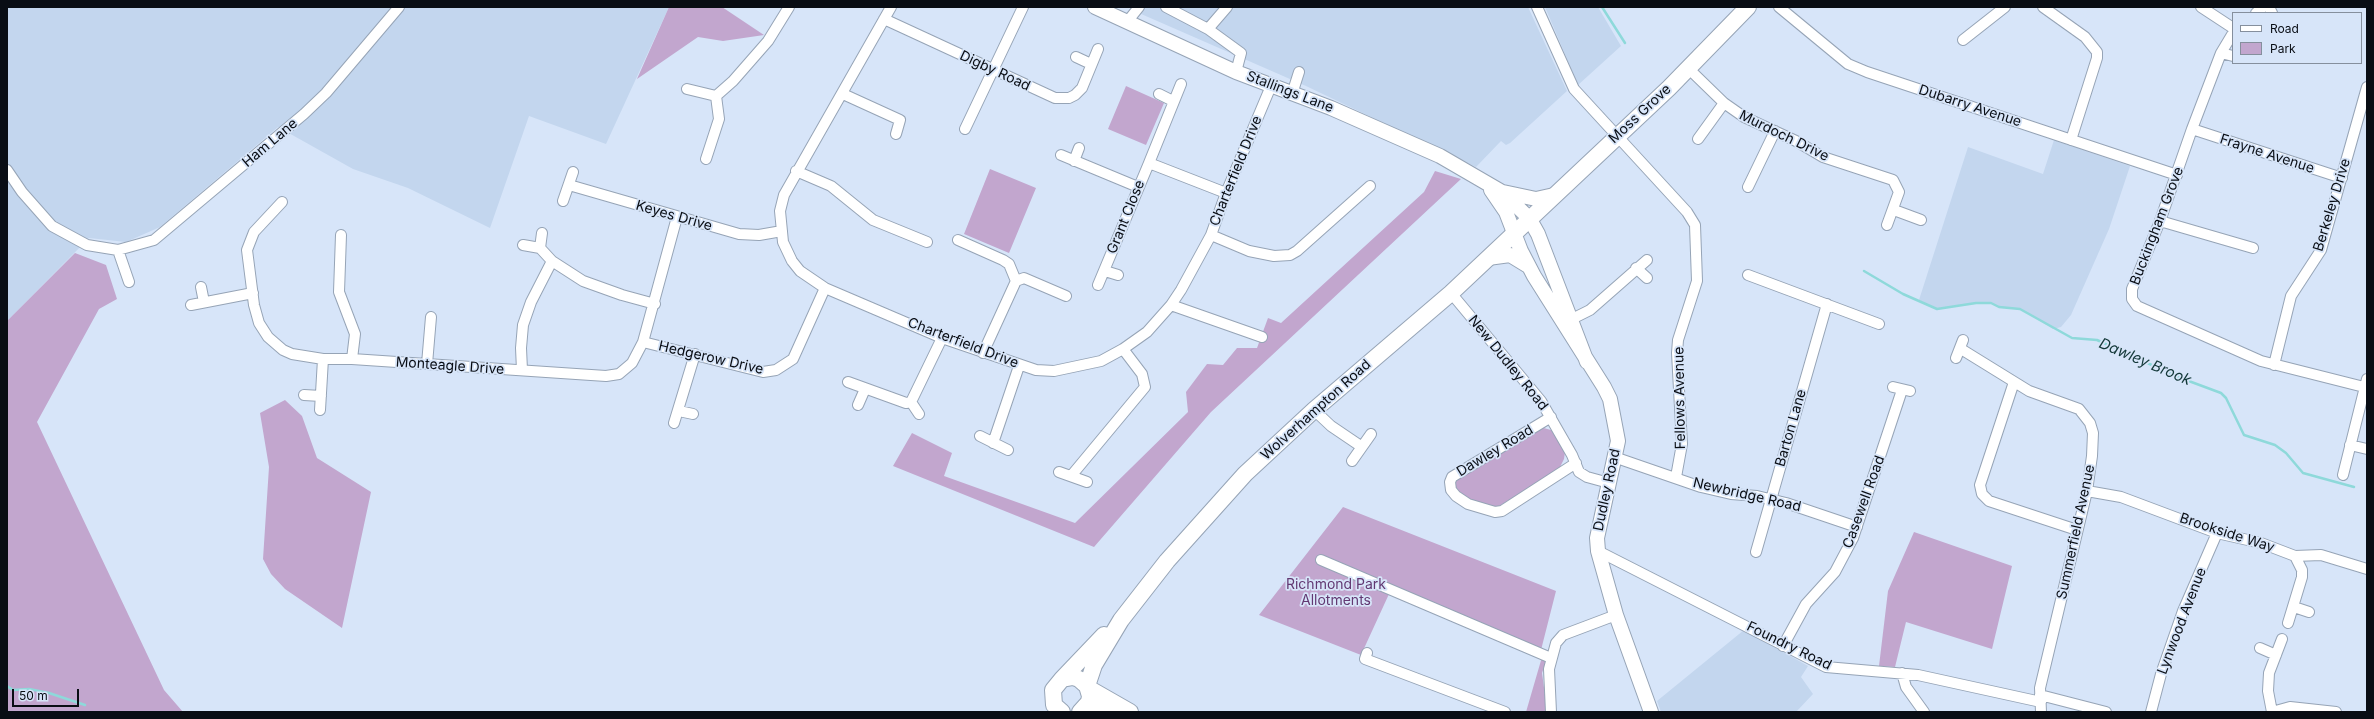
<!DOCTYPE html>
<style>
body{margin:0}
#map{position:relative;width:2374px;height:719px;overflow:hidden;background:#d7e5f9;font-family:Inter,sans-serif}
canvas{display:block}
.frame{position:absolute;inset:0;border:8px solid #090d14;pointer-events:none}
.legend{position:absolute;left:2232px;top:12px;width:130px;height:52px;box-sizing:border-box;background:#d7e5f9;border:1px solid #858f9d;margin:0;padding:5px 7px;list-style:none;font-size:12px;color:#090d14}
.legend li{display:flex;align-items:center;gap:8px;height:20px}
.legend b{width:20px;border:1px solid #858f9d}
.scale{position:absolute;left:12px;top:689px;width:67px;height:18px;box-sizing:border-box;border:2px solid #090d14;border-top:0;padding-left:5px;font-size:12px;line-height:14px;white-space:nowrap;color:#090d14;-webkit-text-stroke:3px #d7e5f9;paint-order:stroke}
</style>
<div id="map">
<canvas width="2374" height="719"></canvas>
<div class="frame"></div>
<ul class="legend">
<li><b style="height:5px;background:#fff"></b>Road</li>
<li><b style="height:11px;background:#c2a6ce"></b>Park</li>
</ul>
<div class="scale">50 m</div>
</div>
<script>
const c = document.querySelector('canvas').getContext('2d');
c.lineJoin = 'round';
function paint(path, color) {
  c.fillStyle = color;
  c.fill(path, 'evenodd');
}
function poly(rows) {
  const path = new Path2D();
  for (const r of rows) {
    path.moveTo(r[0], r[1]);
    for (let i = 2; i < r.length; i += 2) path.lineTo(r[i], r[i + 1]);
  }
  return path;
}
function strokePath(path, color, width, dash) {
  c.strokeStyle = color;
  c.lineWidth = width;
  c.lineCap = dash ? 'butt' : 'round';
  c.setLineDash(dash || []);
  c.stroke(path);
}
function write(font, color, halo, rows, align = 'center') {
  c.font = font + ' Inter,sans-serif';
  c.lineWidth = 3.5;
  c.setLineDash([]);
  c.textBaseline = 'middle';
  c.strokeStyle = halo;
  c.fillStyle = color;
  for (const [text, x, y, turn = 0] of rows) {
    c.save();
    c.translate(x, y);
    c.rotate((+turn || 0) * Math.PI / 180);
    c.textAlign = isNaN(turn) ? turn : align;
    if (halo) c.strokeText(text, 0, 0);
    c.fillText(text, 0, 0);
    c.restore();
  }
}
const built = poly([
 [7,7,669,7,606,144,529,116,490,228,408,188,353,169,278,127,160,227,126,242,89,238,7,321],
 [1134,7,1528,7,1567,91,1510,143,1506,145,1501,141,1476,167,1306,86,1132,10],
 [1545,7,1598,7,1621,46,1578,85],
 [2054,140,2130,166,2109,229,2071,315,2061,327,2053,329,2020,309,1999,307,1991,303,1976,303,1937,309,1919,300,1968,147,2043,174],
 [1744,630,1808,666,1801,677,1813,694,1796,712,1661,712,1657,701]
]);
const green = poly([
 [669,7,722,7,764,35,723,41,698,37,637,79],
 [1126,86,1164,103,1146,145,1108,129],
 [990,169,1036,188,1009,253,964,234],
 [1435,171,1461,179,1211,412,1094,547,893,466,912,433,952,453,944,476,1075,523,1188,412,1186,392,1207,364,1223,365,1237,348,1257,348,1268,318,1281,323,1424,192],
 [75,253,106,265,117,299,99,309,37,422,164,690,183,712,7,712,7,321],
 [285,400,302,416,317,458,371,492,342,628,285,589,271,574,263,559,269,467,260,413],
 [1540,427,1551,430,1560,439,1565,452,1564,459,1559,469,1496,508,1464,498,1453,488,1456,479],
 [1343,507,1556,591,1541,650,1389,594,1361,655,1259,615],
 [1914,532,2012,566,1992,649,1906,622,1895,667,1879,666,1888,591],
 [1542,657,1547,658,1542,673,1547,709,1547,712,1526,712]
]);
const stream = poly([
 [1602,7,1625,43],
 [1864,271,1903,294,1937,309,1976,303,1991,303,1999,307,2020,309,2072,338,2097,340,2178,377,2221,393,2226,398,2244,435,2275,445,2286,453,2303,473,2354,487],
 [7,686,13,690,29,689,49,693,85,705]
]);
const minor = poly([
 [891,7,784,195,780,211,783,242,792,261,800,271,825,288,942,338,1036,370,1054,371,1101,361,1123,349,1147,332,1171,305,1181,290,1211,235,1226,193,1271,86],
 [1166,7,1208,29,1227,7],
 [1537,7,1574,89,1687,212,1695,225,1697,281,1678,340,1677,353,1682,444,1676,477],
 [1779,7,1848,64,1867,72,2177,175],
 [2043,7,2085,37,2097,52,2097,58,2071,140],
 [2201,7,2233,28],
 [2269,7,2272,13],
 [2256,13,2263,7],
 [884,19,1055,98,1069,98,1075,95,1082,88,1098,49],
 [1127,22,1139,7],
 [1208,29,1241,53,1236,72],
 [2233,33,2221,53,2192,129,2160,221,2132,289,2132,299,2137,306,2261,361,2364,387],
 [1963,40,2005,7],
 [2221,53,2233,56],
 [1076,57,1091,64],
 [1689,69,1724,103,1744,117,1796,141,1823,157,1893,180,1899,192,1887,225],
 [1181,84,1149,163,1226,193],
 [687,89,716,96,719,119,706,159],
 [843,94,900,120,896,134],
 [1159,94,1173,101],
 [1292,94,1299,72],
 [716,96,733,81,768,41,789,7],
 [965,129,1023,7],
 [2192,129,2342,178],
 [1698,139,1724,103],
 [1061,155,1138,187],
 [1074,161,1079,148],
 [7,170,22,192,52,226,87,245,118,250,154,240,304,114,326,93,399,7],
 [796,171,831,186,873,220,927,242],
 [569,185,739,234,759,235,782,231],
 [1748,187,1775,131],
 [563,201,573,172],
 [282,202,254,232,247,250,254,305,259,323,268,337,283,350,292,354,323,359,352,359,606,376,619,374,632,363,643,342,677,217],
 [1894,210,1921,220],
 [2160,221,2253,248],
 [341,235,339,292,355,334,352,359],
 [1211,235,1249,251,1274,256,1290,255,1297,251,1370,186],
 [958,240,1003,260,1009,264,1016,281,1024,278,1066,296],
 [523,245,540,248,552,261,583,281,622,295,655,304],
 [540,248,542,233],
 [118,250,129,282],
 [1636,268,1647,278],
 [1105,271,1118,275],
 [1748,275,1879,324],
 [1098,285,1149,163],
 [201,287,204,302],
 [1451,293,1541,401,1572,455,1579,472,1587,477,1609,483],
 [191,305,253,293],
 [1171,305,1262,337],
 [1572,319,1590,310,1647,260],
 [643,342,763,372,776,370,793,359,825,288],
 [1961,349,2029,391,2079,409,2090,423,2093,433,2092,456,2087,491,2040,688,2041,712],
 [983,353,1016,281],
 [1956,358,1963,340],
 [427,364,431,317],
 [2274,365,2291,296,2321,250,2367,87],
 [522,370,521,348,523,325,531,302,552,261],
 [848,382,906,403,911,402,942,338],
 [2014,382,1980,485,1982,494,1989,501,2077,530],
 [1893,387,1910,391],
 [304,395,321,396],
 [911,402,919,414],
 [858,405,865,389],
 [320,410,323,359],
 [1314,410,1331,426,1362,447],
 [679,411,693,414],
 [1551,417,1452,477,1450,482,1451,490,1456,496,1468,504,1495,512,1502,511,1576,463],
 [674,423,695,354],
 [980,436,1008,450],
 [993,443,1019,366],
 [2350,445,2367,449],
 [1614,457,1701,487,1731,494,1757,496,1786,503,1857,527],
 [1352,461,1371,434],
 [1059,472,1087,482],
 [2343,475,2367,379],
 [1071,476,1145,387,1142,374,1123,349],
 [2087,491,2121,497,2217,533,2261,543,2295,556,2321,555,2367,569],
 [1598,551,1826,667,1918,675,2041,702],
 [1756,552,1827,304],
 [1321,560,1551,658],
 [2294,607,2309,612],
 [2288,623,2302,577,2302,570,2295,556],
 [1783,646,1806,604,1835,572,1853,538,1902,390],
 [2260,648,2276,655],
 [1367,653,1365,659,1505,712],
 [1902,673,1906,687,1924,712],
 [2040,695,2106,712],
 [1551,712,1549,669,1556,643,1563,635,1616,615],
 [2151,712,2161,674,2183,611,2217,533],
 [2272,712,2268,691,2269,673,2282,639],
 [2272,712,2290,707,2336,712]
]);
const secondary = poly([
 [1095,7,1236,72,1331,108,1440,156,1502,192,1529,218,1538,234,1587,362],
 [1491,190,1506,212,1521,251,1534,276,1604,387,1610,399,1618,441,1597,538,1598,551,1616,615,1651,712],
 [1503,192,1536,199,1554,195],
 [1488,258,1510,255,1528,266]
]);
const trunk = poly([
 [1062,679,1104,635],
 [1087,686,1094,665,1121,620,1167,561,1245,474,1314,410,1451,293,1669,88,1748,7],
 [1088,688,1130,712],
 [1082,711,1095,709,1114,712],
 [1062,712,1054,705,1053,690,1062,679,1073,677,1079,679,1087,686,1090,696,1089,702,1080,712]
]);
const streetNames = [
 ["Digby Road",995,71,25],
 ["Stallings Lane",1290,92,21],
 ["Dubarry Avenue",1970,106,18],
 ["Moss Grove",1640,114,-43],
 ["Murdoch Drive",1784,136,26],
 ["Ham Lane",270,143,-40],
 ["Frayne Avenue",2267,154,18],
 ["Charterfield Drive",1236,171,-68],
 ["Berkeley Drive",2332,205,-73],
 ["Keyes Drive",674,216,16],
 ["Grant Close",1126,217,-68],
 ["Buckingham Grove",2157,226,-69],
 ["Charterfield Drive",963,343,21],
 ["Hedgerow Drive",711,358,13],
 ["New Dudley Road",1508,363,51],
 ["Monteagle Drive",450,366,4],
 ["Fellows Avenue",1680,398,-91],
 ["Wolverhampton Road",1316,410,-42],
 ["Barton Lane",1791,428,-74],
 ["Dawley Road",1495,451,-31],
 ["Dudley Road",1607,490,-78],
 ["Newbridge Road",1747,495,13],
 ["Casewell Road",1864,502,-70],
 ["Summerfield Avenue",2076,532,-78],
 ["Brookside Way",2227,533,18],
 ["Lynwood Avenue",2182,621,-69],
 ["Foundry Road",1789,646,26]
];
const parkNames = [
 ["Richmond Park",1336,585],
 ["Allotments",1336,601]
];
const waterNames = [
 ["Dawley Brook",2145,362,23]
];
paint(built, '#c3d6ee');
paint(green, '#c2a6ce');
strokePath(stream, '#8ed9da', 2.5);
strokePath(minor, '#96a4b6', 12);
strokePath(secondary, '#96a4b6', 16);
strokePath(trunk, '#96a4b6', 18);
strokePath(minor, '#fff', 10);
strokePath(secondary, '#fff', 14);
strokePath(trunk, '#fff', 16);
write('14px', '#090d14', '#d7e5f9', streetNames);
write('14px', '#623872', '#d7e5f9', parkNames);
write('italic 15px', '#133839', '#d7e5f9', waterNames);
</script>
